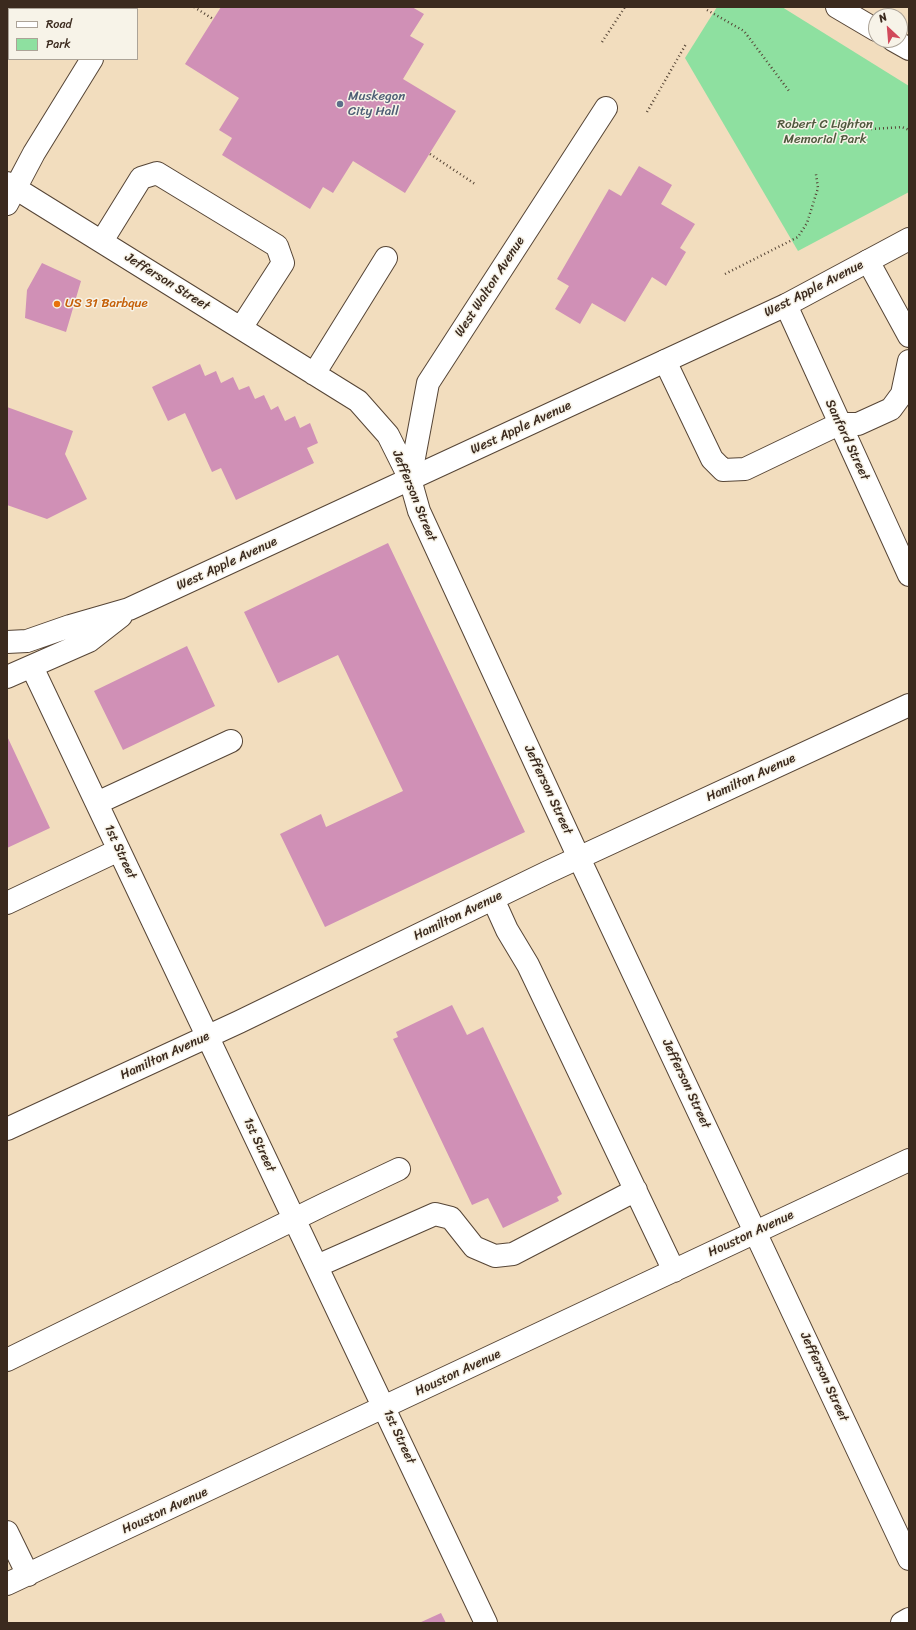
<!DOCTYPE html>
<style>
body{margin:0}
#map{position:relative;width:916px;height:1630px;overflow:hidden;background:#f2ddbe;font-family:Sriracha,sans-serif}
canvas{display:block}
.frame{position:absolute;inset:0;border:8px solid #3b2a1e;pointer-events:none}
.legend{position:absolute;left:8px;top:8px;width:130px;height:52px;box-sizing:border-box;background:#f7f3e8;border:1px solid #aca397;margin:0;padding:5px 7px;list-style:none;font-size:12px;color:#3b2a1e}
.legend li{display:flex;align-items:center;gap:8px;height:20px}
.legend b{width:20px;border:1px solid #aca397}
.north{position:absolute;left:868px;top:8px;width:40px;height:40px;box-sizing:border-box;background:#f7f3e8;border:1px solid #aca397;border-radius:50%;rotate:334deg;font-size:11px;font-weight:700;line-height:16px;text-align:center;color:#3b2a1e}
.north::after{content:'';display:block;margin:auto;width:14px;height:18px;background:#d1495b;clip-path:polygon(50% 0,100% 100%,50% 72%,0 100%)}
</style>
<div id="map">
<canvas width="916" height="1630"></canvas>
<div class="frame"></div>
<ul class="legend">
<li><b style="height:5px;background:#fff"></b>Road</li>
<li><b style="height:11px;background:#8ee0a0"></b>Park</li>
</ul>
<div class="north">N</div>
</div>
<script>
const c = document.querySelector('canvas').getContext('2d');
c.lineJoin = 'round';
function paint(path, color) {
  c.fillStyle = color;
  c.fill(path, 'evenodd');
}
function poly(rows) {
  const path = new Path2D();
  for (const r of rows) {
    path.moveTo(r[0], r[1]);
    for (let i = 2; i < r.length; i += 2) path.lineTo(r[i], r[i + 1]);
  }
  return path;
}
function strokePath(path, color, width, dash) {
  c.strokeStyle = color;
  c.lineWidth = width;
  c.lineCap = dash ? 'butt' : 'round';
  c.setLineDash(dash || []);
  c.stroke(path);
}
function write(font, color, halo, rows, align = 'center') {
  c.font = font + ' Sriracha,sans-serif';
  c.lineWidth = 3;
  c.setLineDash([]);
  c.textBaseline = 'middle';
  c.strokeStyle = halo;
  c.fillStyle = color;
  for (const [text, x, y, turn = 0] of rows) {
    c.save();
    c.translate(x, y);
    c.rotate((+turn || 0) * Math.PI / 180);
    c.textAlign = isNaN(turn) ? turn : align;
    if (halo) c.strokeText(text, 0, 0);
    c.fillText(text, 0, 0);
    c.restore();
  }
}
const green = poly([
 [717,7,782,7,909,86,909,192,798,251,685,58]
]);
const building = poly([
 [221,7,412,7,424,14,410,36,424,44,403,79,456,111,405,193,353,161,333,193,323,187,310,209,222,155,232,138,219,130,239,98,185,64],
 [639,166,672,185,661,204,695,224,680,248,686,252,666,286,652,277,625,322,592,303,580,324,555,309,569,286,557,279,609,189,621,196],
 [42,263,81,281,66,332,25,318,27,290],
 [200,364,205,376,216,371,221,383,233,377,239,390,249,386,255,399,264,395,271,410,278,406,285,421,295,416,300,428,310,423,318,443,307,448,314,463,236,500,221,468,212,472,185,413,168,421,152,387],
 [7,407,73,431,65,454,87,499,47,519,7,505],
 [388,543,525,832,325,927,280,834,321,814,326,827,403,791,338,655,278,683,244,612],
 [187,646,215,706,123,750,94,691],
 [7,736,50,828,7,848],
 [452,1005,467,1035,483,1027,562,1194,557,1197,559,1201,503,1228,488,1198,472,1205,393,1039,398,1037,396,1032],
 [441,1613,446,1623,419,1623]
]);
const path = poly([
 [194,7,213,19],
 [707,10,744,31,789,91],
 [602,42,625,7],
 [647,112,686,44],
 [871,129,902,127,909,130],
 [430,154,475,184],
 [725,274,798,237,807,223,818,188,816,174]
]);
const minor = poly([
 [7,183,358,401,388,435,410,479,419,511,579,858,909,1559],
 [102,241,141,178,157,173,277,246,283,263,241,328],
 [868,261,909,336],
 [786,305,909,575],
 [665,361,712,459,723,470,745,469,839,424,858,424,891,409,902,394,909,361],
 [314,374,386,258],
 [410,479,428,383,606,108],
 [32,667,486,1623],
 [97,803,231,741],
 [493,899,507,930,528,965,674,1271],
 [7,903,119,850],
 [7,1129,239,1022,548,872,909,705],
 [317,1266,435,1214,451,1218,474,1247,495,1256,513,1254,636,1190],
 [7,1360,325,1204,399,1169],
 [7,1532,28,1575],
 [7,1584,909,1160],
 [902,1623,909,1619]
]);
const major = poly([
 [837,7,876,30],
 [122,9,123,7],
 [893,40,909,49],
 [7,204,34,153,92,59],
 [7,642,27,641,70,626,129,609,786,305,909,239],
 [7,677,89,641,121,616]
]);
const markers = [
 [340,104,4,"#5c6f8a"],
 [57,304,4,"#e8710a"]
];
const serviceNames = [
 ["Muskegon",348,97],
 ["City Hall",348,112]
];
const parkNames = [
 ["Robert C Lighton",825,125],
 ["Memorial Park",825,140]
];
const streetNames = [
 ["Jefferson Street",167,282,32],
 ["West Walton Avenue",490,287,-57],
 ["West Apple Avenue",814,289,-27],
 ["West Apple Avenue",521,428,-25],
 ["Sanford Street",847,440,65],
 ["Jefferson Street",414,496,68],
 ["West Apple Avenue",227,564,-25],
 ["Hamilton Avenue",751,778,-25],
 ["Jefferson Street",548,790,65],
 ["1st Street",120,852,65],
 ["Hamilton Avenue",458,916,-26],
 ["Hamilton Avenue",165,1056,-25],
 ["Jefferson Street",686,1084,65],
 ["1st Street",259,1145,65],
 ["Houston Avenue",751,1234,-25],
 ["Houston Avenue",458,1373,-25],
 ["Jefferson Street",824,1377,65],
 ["1st Street",399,1437,65],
 ["Houston Avenue",165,1511,-25]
];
const foodNames = [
 ["US 31 Barbque",65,304]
];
paint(green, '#8ee0a0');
paint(building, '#d090b6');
strokePath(minor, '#564536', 24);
strokePath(major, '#564536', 24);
strokePath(path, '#564536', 2.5, [1, 3]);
strokePath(minor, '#fff', 22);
strokePath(major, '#fff', 22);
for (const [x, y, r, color] of markers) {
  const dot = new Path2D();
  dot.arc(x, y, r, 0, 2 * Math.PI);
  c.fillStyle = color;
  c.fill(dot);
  strokePath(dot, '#f7f3e8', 1.5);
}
write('13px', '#4e5e75', '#f7f3e8', serviceNames, 'left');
write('13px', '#50583e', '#f7f3e8', parkNames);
write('13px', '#3b2a1e', '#f7f3e8', streetNames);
write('13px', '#c56008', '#f7f3e8', foodNames, 'left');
</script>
